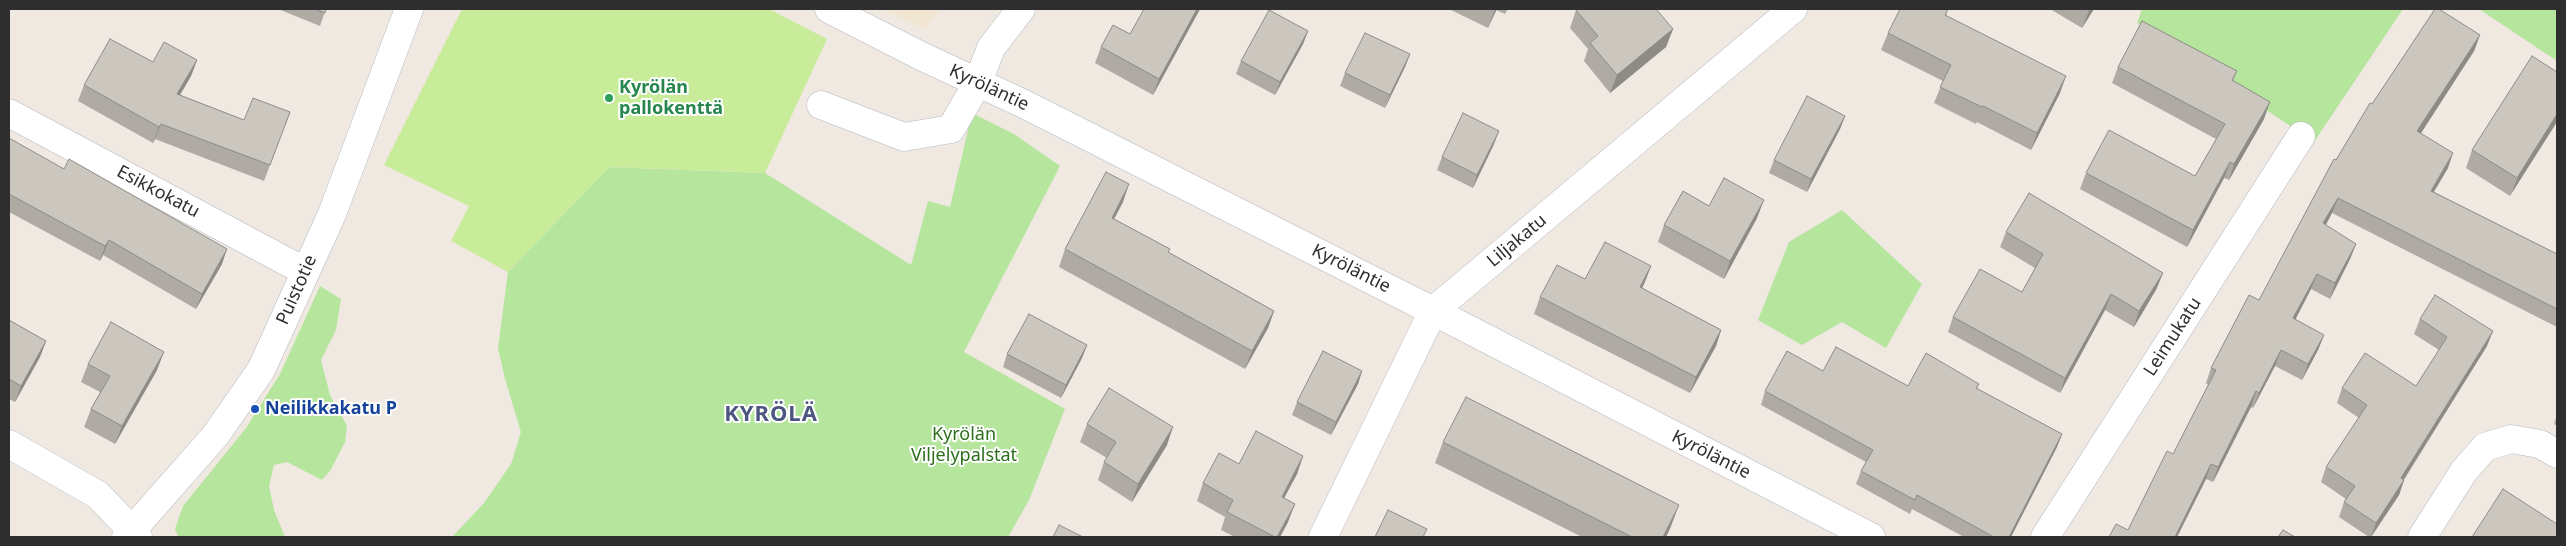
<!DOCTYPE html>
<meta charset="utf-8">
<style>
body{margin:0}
#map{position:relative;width:2566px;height:546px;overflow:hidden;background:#efe9e1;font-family:"Noto Sans",sans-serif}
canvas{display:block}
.frame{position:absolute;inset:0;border:10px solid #2e2e2e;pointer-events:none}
</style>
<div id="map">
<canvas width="2566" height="546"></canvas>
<div class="frame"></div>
</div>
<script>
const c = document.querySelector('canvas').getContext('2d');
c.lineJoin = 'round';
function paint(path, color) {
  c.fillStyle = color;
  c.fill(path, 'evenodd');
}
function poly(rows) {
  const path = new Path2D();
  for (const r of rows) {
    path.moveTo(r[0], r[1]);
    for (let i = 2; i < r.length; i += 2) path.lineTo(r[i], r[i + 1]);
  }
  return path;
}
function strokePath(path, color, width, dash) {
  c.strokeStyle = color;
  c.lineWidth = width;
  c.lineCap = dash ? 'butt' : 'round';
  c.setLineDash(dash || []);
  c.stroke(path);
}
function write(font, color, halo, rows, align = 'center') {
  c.font = font + ' "Noto Sans",sans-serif';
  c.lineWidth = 4;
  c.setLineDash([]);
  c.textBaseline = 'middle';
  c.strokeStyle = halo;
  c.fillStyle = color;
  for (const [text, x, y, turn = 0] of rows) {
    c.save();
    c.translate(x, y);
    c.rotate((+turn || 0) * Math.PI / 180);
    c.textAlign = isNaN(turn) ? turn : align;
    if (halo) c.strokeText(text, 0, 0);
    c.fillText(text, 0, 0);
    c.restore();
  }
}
const education = poly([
 [882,9,941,9,924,29]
]);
const green = poly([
 [2142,9,2403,9,2314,142,2137,23],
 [2479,9,2557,9,2557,61],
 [972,113,1014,134,1060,166,964,352,1065,409,1029,500,1008,537,452,537,484,503,511,464,521,432,505,379,498,348,508,272,609,167,765,173,911,265,928,201,950,207],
 [1842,210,1922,284,1886,348,1842,322,1802,345,1758,320,1789,242],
 [320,286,341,299,336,330,321,360,330,395,347,426,345,442,330,471,322,480,287,462,274,465,269,486,274,510,285,537,178,537,175,529,183,506,246,428,280,374]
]);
const pitch = poly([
 [462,9,769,9,827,39,765,173,609,167,508,272,451,241,469,206,384,165]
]);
const minor = poly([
 [829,9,921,56,1024,104,1433,311,1871,537],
 [821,105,904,137,951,129,978,82,991,48,1021,9],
 [9,113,306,272],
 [9,444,98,495,138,537],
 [126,537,215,436,261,370,332,214,409,9],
 [1323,537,1433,311,1793,9],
 [2045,537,2301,136],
 [2422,537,2464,471,2485,447,2511,439,2540,444,2557,454]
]);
const wall = poly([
 [278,9,326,9,320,26],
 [1200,9,1153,95,1095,63,1101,47,1130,34],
 [1449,9,1508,9,1505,14,1496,10,1488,28],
 [1948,9,1946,15,2060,93,2031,150,1977,122,1976,124,1934,103,1943,81,1881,50,1888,33],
 [2050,9,2094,9,2082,28],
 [1576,10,1673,29,1666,47,1610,93,1584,61,1588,49,1570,28],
 [1308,31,1303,44,1275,95,1236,74,1241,61],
 [2480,35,2474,51,2421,133,2448,168,2434,192,2557,254,2557,327,2332,213,2326,225,2356,244,2350,259,2330,299,2311,289,2295,319,2324,335,2318,350,2302,380,2275,366,2253,408,2251,407,2213,482,2206,479,2177,537,2109,537,2128,530,2173,454,2208,385,2206,383,2211,368,2259,300,2336,160,2372,104],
 [1410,54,1405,67,1385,108,1340,86,1345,73],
 [197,60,191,76,180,95,244,120,290,112,264,181,155,139,153,143,78,101,84,85,153,62],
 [2118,67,2237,71,2233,81,2264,119,2229,180,2224,178,2187,247,2080,189,2086,173,2195,176,2216,139,2112,83],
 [2557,72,2510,196,2466,168,2472,150],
 [1845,116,1840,129,1807,192,1769,173,1774,160],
 [9,138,222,264,196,309,103,255,100,261,9,212],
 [1494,144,1473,188,1437,170,1442,157],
 [1123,202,1114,219,1170,249,1168,252,1274,311,1268,328,1245,369,1059,267,1065,249],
 [1709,206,1757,218,1724,279,1658,242,1664,225],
 [2006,232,2157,288,2134,327,2105,310,2060,393,1948,332,1953,317,2022,292,2035,268,2000,247],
 [1651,266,1642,288,1721,330,1716,346,1690,393,1534,314,1540,297,1585,279],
 [2420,319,2487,346,2404,480,2399,495,2371,537,2369,537,2339,517,2344,502,2346,499,2321,482,2326,467,2359,418,2337,403,2342,388,2416,386,2439,350,2414,334],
 [9,320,46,341,40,357,15,402,9,399],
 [1087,345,1082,358,1061,398,1003,367,1007,354],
 [88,364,157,370,115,444,84,427,91,409,100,392,81,382],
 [1362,371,1358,384,1331,435,1292,415,1297,402],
 [1823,371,1908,386,1979,384,1977,389,2062,434,2057,447,2011,537,1964,537,1912,509,1910,514,1856,484,1861,471,1866,462,1761,405,1765,391],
 [2557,414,2557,426,2554,424],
 [1087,424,1167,445,1132,502,1098,480,1104,462,1107,458,1080,442],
 [1443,442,1671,526,1666,537,1582,537,1435,463],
 [1303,456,1297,474,1284,498,1288,522,1280,537,1235,537,1221,530,1225,517,1197,501,1203,483,1239,464]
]);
const shadedWall = poly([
 [1197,9,1200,9,1153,95,1159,79],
 [1495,9,1497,9,1488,28],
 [2090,9,2094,9,2082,28,2089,11],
 [1673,29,1666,47,1610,93,1617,75],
 [1308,31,1303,44,1275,95,1280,82],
 [2480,35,2474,51,2412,147,2417,131],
 [1410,54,1405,67,1385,108,1390,95],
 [197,60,191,76,171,110,177,94],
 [2066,76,2060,93,2031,150,2037,133],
 [2270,102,2264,119,2229,180,2234,164],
 [2557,114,2557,122,2510,196,2517,178],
 [1845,116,1840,129,1807,192,1811,179],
 [161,124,155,139,153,143,159,127],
 [1499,131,1494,144,1473,188,1477,175],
 [2453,153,2448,168,2425,206,2431,191],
 [2230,162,2224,178,2187,247,2193,230],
 [1129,184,1123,202,1105,236,1112,218],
 [2338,198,2332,213,2318,239,2323,223],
 [1764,200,1757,218,1724,279,1730,261],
 [109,240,103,255,100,261,105,246],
 [2356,244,2350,259,2330,299,2335,283],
 [227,249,222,264,196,309,202,294],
 [1651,266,1645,282,1635,303,1640,287],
 [2163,273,2157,288,2134,327,2139,311],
 [2317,274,2311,289,2288,334,2293,318],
 [2111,294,2105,310,2060,393,2065,378],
 [1274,311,1268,328,1245,369,1252,351],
 [1721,330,1716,346,1690,393,1696,377],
 [2493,331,2487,346,2395,493,2401,478],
 [2324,335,2318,350,2302,380,2308,364],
 [46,341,40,357,15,402,21,386],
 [1087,345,1082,358,1061,398,1066,385],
 [2281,350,2275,366,2253,408,2259,393],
 [164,352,157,370,115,444,122,426],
 [1362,371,1358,384,1331,435,1336,422],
 [2256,391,2251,407,2213,482,2218,467],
 [1173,427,1167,445,1132,502,1138,484],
 [2062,434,2057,447,2011,537,2009,537],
 [1303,456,1297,474,1275,515,1282,497],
 [2211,464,2206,479,2177,537,2175,537],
 [2404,480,2399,495,2371,537,2376,523],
 [1295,504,1288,522,1280,537,1277,537],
 [1679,505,1671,526,1666,537,1663,537]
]);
const building = poly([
 [315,9,326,9,325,13,315,9],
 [1144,9,1197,9,1159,79,1101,47,1113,25,1130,34,1144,9],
 [1578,9,1656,9,1673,29,1617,75,1590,43,1598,36,1576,10,1578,9],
 [1900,9,1948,9,1945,15,2066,76,2037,133,1983,106,1982,107,1940,87,1951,65,1888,33,1900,9],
 [2435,9,2439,9,2480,35,2417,131,2453,153,2431,191,2557,254,2557,309,2338,198,2323,223,2356,244,2335,283,2317,274,2293,318,2324,335,2308,364,2281,350,2259,393,2256,391,2218,467,2211,464,2175,537,2109,537,2116,524,2128,530,2167,451,2173,454,2216,370,2211,368,2249,295,2259,300,2334,159,2336,160,2370,103,2372,104,2435,9],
 [1269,10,1308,31,1280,82,1241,61,1269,10],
 [2142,21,2237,71,2232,80,2270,102,2234,164,2230,162,2193,230,2086,173,2109,130,2195,176,2225,124,2118,67,2142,21],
 [1365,33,1410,54,1390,95,1345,73,1365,33],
 [110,39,153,62,164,42,197,60,177,94,244,120,253,98,290,112,270,165,161,124,159,127,84,85,110,39],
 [2532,56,2557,72,2557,114,2517,178,2472,150,2532,56],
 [1807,96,1845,116,1811,179,1774,160,1807,96],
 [1463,113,1499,131,1477,175,1442,157,1463,113],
 [9,138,64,169,69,159,227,249,202,294,109,240,105,246,9,194,9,138],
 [1106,172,1129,184,1112,218,1170,249,1168,252,1274,311,1252,351,1065,249,1106,172],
 [1724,178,1764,200,1730,261,1664,225,1683,191,1709,206,1724,178],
 [2029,193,2163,273,2139,311,2111,294,2065,378,1953,317,1980,269,2022,292,2043,254,2006,232,2029,193],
 [1605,242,1651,266,1640,287,1721,330,1696,377,1540,297,1557,265,1585,279,1605,242],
 [2435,295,2493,331,2401,478,2404,480,2376,523,2344,502,2355,486,2326,467,2367,405,2342,388,2365,353,2416,386,2447,337,2420,319,2435,295],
 [1029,314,1087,345,1066,385,1007,354,1029,314],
 [9,320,46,341,21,386,9,379,9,320],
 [111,322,164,352,122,426,91,409,110,376,88,364,111,322],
 [1836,347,1908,386,1926,353,1979,384,1976,388,2062,434,2009,537,1994,537,1917,495,1915,500,1861,471,1873,450,1765,391,1787,351,1823,371,1836,347],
 [1323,351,1362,371,1336,422,1297,402,1323,351],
 [1109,388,1173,427,1138,484,1104,462,1116,442,1087,424,1109,388],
 [1466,397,1679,505,1663,537,1632,537,1443,442,1466,397],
 [1256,431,1303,456,1282,497,1295,504,1277,537,1275,537,1227,512,1233,500,1203,483,1219,453,1239,464,1256,431],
 [2503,489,2557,524,2557,537,2472,537,2503,489],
 [1388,510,1427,529,1423,537,1375,537,1388,510],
 [1059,525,1083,537,1053,537,1059,525],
 [2283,530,2295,537,2278,537,2283,530]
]);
const markers = [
 [609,98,5,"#2e9e5b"],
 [255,409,5,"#1a4fb4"]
];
const leisureNames = [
 ["Kyrölän",619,88],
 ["pallokenttä",619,109]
];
const streetNames = [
 ["Kyröläntie",989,88,25],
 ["Esikkokatu",158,192,28],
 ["Liljakatu",1517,241,-40],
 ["Kyröläntie",1351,269,27],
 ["Puistotie",297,290,-66],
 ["Leimukatu",2173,337,-57],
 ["Kyröläntie",1711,455,27]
];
const transitNames = [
 ["Neilikkakatu P",265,409]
];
const parkNames = [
 ["Kyrölän",964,435],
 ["Viljelypalstat",964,456]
];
const districtNames = [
 ["KYRÖLÄ",771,415]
];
paint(education, '#f0e6d1');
paint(green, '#b6e59e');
paint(pitch, '#c9ec9a');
strokePath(minor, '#b4b7c1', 29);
strokePath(minor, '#fff', 28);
paint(wall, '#afaba4');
paint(shadedWall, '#8e8b86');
paint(building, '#cbc7bf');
strokePath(building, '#8e8b86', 1);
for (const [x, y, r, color] of markers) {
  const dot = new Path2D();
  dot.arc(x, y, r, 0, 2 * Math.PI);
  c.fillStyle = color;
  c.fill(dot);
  strokePath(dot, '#fff', 2);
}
write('bold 18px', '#27864d', '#fff', leisureNames, 'left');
write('18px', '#2e2e2e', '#fff', streetNames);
write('bold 18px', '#164399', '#fff', transitNames, 'left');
write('18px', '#2c6e1b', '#fff', parkNames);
c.letterSpacing = '1px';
write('bold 22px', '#4d5680', '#fff', districtNames);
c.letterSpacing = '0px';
</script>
